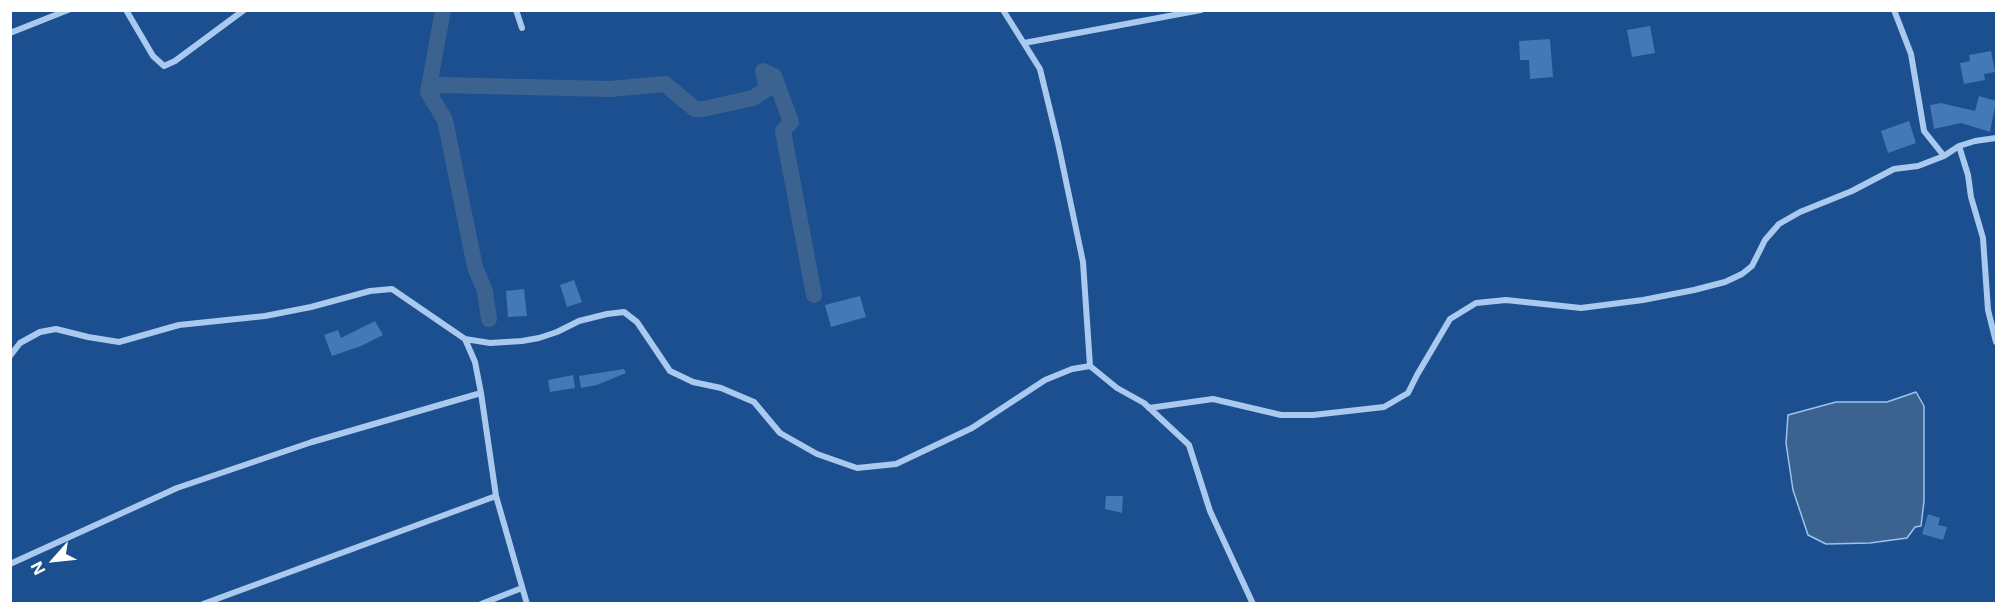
<!DOCTYPE html>
<style>
body{margin:0}
#map{position:relative;width:2007px;height:614px;overflow:hidden;background:#1b4f8f;font-family:Inter,sans-serif}
canvas{display:block}
.frame{position:absolute;inset:0;border:12px solid #fff;pointer-events:none}
.north{position:absolute;left:24px;top:530px;width:60px;height:60px;-webkit-text-stroke:4px #1b4f8f;paint-order:stroke;rotate:243deg;font-size:16px;font-weight:700;line-height:24px;text-align:center;color:#fff}
.north::after{content:'';display:block;margin:auto;width:21px;height:27px;background:#fff;clip-path:polygon(50% 0,100% 100%,50% 72%,0 100%)}
</style>
<div id="map">
<canvas width="2007" height="614"></canvas>
<div class="frame"></div>
<div class="north">N</div>
</div>
<script>
const c = document.querySelector('canvas').getContext('2d');
c.lineJoin = 'round';
function paint(path, color) {
  c.fillStyle = color;
  c.fill(path, 'evenodd');
}
function poly(rows) {
  const path = new Path2D();
  for (const r of rows) {
    path.moveTo(r[0], r[1]);
    for (let i = 2; i < r.length; i += 2) path.lineTo(r[i], r[i + 1]);
  }
  return path;
}
function strokePath(path, color, width, dash) {
  c.strokeStyle = color;
  c.lineWidth = width;
  c.lineCap = dash ? 'butt' : 'round';
  c.setLineDash(dash || []);
  c.stroke(path);
}
const water = poly([
 [1916,392,1924,406,1924,501,1921,526,1915,527,1907,538,1870,543,1826,544,1808,535,1793,490,1786,443,1788,415,1836,402,1887,402,1916,392]
]);
const canal = poly([
 [443,10,428,92,445,120,475,267,485,291,489,319],
 [428,92,440,85,610,89,665,84,695,109,703,109,753,98,767,89,763,71,774,76,791,122,783,131,814,295]
]);
const building = poly([
 [1650,26,1655,53,1632,57,1627,30],
 [1550,39,1553,77,1530,79,1529,60,1520,60,1519,41],
 [1991,51,1995,72,1984,74,1985,80,1964,84,1960,63,1970,61,1969,55],
 [1979,96,1996,101,1990,132,1961,123,1934,129,1930,105,1941,103,1975,111],
 [1909,121,1916,143,1888,153,1881,131],
 [574,280,582,302,567,307,560,285],
 [524,289,527,316,508,317,506,291],
 [860,296,866,317,831,327,825,305],
 [375,321,383,335,361,346,332,356,324,335,338,330,341,338],
 [624,369,626,373,597,385,581,388,579,376],
 [573,375,575,388,550,392,548,380],
 [1106,496,1123,496,1122,513,1105,509],
 [1928,514,1940,518,1938,525,1947,527,1943,540,1922,534]
]);
const street = poly([
 [126,10,153,56,164,66,175,61,244,10],
 [516,10,522,28],
 [1003,10,1040,69,1058,143,1083,262,1090,366,1117,388,1144,403,1189,445,1210,511,1253,604],
 [1894,10,1911,54,1924,131,1944,156],
 [10,33,68,10],
 [1024,43,1201,10],
 [1959,146,1968,175,1971,197,1983,238,1988,310,1996,342],
 [465,339,475,362,481,393,496,496,527,604],
 [10,356,20,343,40,332,56,329,88,337,119,342,179,325,265,316,311,307,370,291,392,289,465,339,490,343,522,341,539,338,557,332,579,321,607,314,624,312,637,322,670,371,693,382,721,388,754,402,780,433,817,454,857,468,896,464,972,428,1045,380,1072,369,1090,366],
 [1149,408,1213,399,1281,415,1313,415,1384,407,1408,393,1417,375,1450,319,1476,303,1506,300,1581,308,1643,300,1694,290,1725,282,1742,274,1752,266,1765,240,1779,224,1800,212,1852,191,1894,169,1918,166,1944,156,1959,146,1975,141,1996,138],
 [10,564,177,488,312,442,481,393],
 [203,604,496,496],
 [481,604,522,588]
]);
paint(water, '#3c6290');
strokePath(water, '#9cc4f0', 1.5);
strokePath(canal, '#3c6290', 16);
paint(building, '#4478b7');
strokePath(street, '#a9c9ee', 6);
</script>
